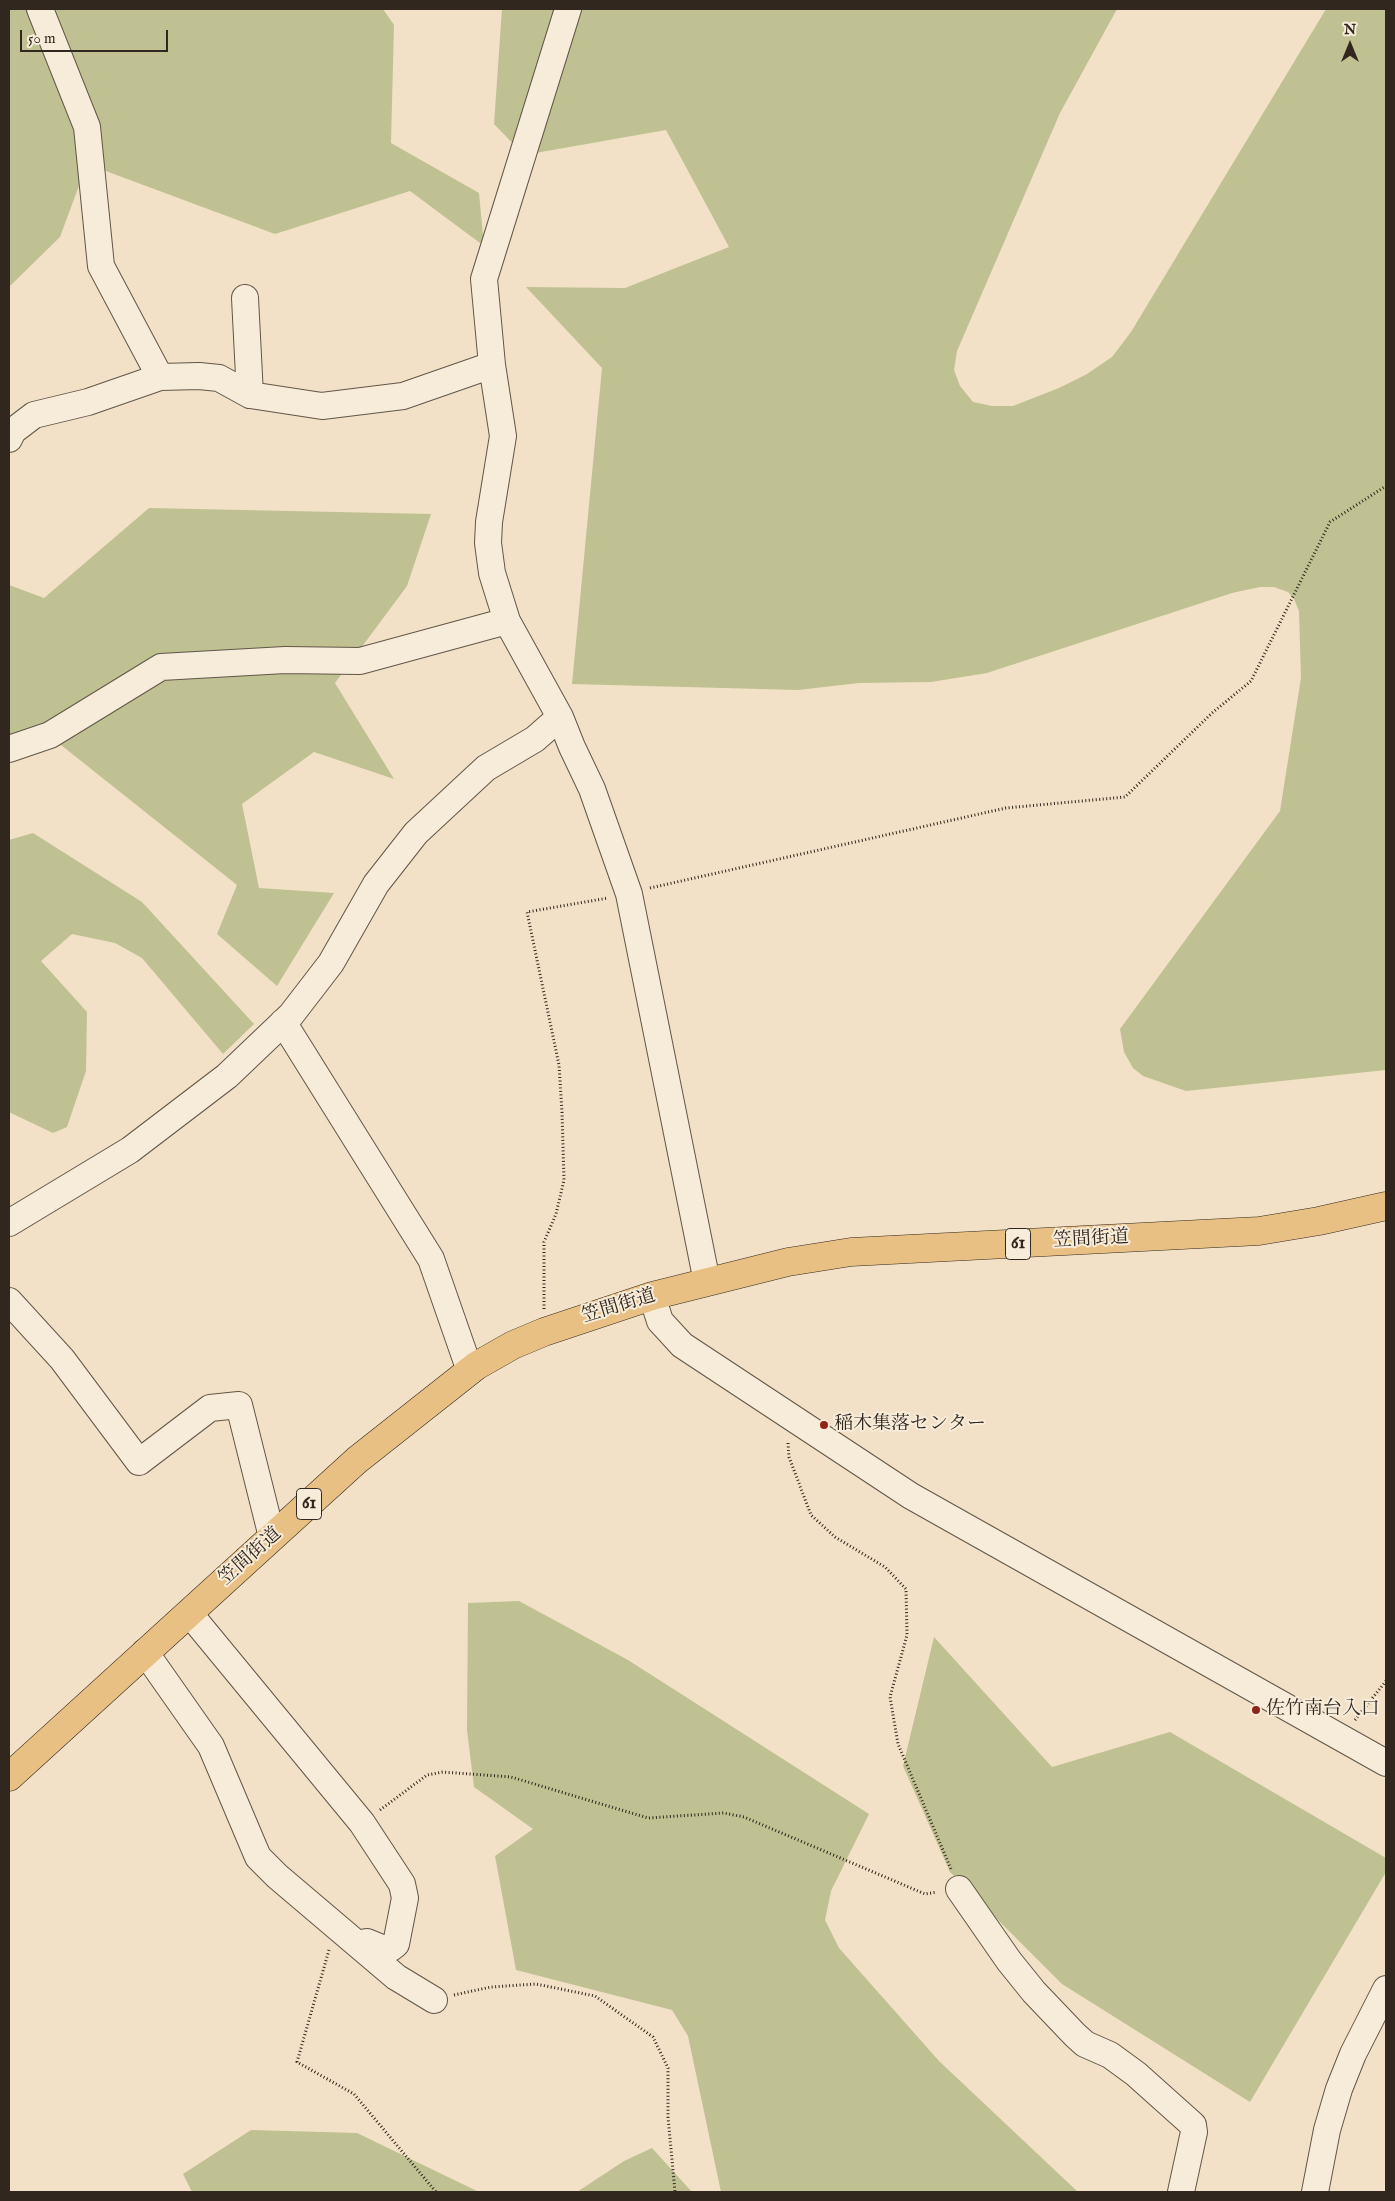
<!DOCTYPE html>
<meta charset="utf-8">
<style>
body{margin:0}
#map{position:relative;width:1395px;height:2201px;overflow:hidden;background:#f2e1c6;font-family:"IM FELL English",serif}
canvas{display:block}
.frame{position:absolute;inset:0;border:10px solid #31271e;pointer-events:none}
.north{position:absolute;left:1325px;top:20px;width:50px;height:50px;-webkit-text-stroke:4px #f7ecda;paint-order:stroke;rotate:0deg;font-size:14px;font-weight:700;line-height:20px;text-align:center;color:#31271e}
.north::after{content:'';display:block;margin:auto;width:18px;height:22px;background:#31271e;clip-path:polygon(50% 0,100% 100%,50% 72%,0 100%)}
.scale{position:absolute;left:20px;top:30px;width:148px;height:22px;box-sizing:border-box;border:2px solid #31271e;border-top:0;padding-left:6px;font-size:15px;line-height:18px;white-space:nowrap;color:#31271e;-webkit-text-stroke:4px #f7ecda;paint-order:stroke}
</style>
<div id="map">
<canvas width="1395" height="2201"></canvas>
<div class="frame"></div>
<div class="north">N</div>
<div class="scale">50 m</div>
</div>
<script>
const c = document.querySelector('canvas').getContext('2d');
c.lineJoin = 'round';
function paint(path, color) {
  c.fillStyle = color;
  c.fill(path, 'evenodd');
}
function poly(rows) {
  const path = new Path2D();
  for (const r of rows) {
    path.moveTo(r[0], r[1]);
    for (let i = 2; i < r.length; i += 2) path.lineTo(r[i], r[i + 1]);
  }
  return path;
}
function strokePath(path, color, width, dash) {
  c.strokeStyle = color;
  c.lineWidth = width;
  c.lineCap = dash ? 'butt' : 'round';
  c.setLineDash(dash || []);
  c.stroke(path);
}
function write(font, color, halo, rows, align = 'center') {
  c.font = font + ' "IM FELL English","Noto Serif JP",serif';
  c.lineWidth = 4;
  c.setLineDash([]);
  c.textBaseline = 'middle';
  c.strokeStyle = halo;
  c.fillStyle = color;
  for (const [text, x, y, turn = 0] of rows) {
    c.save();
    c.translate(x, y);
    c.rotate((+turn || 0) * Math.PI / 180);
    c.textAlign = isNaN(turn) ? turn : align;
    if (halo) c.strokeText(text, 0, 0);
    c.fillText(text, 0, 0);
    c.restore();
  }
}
const green = poly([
 [9,9,383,9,394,25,391,143,479,193,484,246,410,191,275,234,87,164,60,237,9,287],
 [502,9,1117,9,1060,113,957,351,954,370,960,386,973,402,992,406,1013,406,1059,388,1087,374,1112,357,1131,332,1326,9,1386,9,1386,1070,1186,1091,1143,1076,1133,1068,1124,1052,1120,1029,1280,811,1301,678,1299,611,1294,599,1288,592,1274,587,1260,587,1232,593,987,673,931,682,859,683,798,690,572,684,602,368,526,287,625,288,729,247,666,130,524,155,494,124],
 [149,508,431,514,407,586,335,683,394,779,314,752,242,804,259,888,334,893,277,986,217,934,237,885,61,745,9,749,9,585,44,598],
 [33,833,142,902,254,1024,223,1054,142,958,115,943,72,934,41,961,87,1012,86,1071,67,1127,53,1133,9,1112,9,840],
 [519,1601,628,1660,869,1814,831,1891,825,1920,839,1948,939,2061,1078,2192,721,2192,688,2036,672,2010,516,1970,495,1856,533,1829,474,1787,467,1730,468,1603],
 [934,1637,1052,1767,1170,1732,1386,1858,1386,1872,1250,2102,1062,1984,950,1872,903,1766],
 [251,2130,357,2133,479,2192,192,2192,183,2174],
 [652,2148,692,2192,577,2192,624,2161]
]);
const path = poly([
 [650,888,1006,808,1125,797,1212,713,1251,681,1330,522,1386,486],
 [544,1309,544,1242,556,1214,564,1180,562,1112,559,1065,527,912,608,898],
 [788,1443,789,1457,811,1515,835,1537,885,1567,906,1589,907,1635,890,1697,898,1744,951,1869],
 [1355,1720,1386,1681],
 [380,1810,427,1775,443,1772,511,1777,648,1818,724,1813,744,1817,925,1894,937,1892],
 [329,1950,297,2062,354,2094,436,2192],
 [454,1995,491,1987,536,1984,595,1996,653,2037,668,2068,668,2117,675,2192]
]);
const minor = poly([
 [40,9,87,127,101,266,160,377],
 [568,9,484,279,492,365,503,436,489,522,488,543,492,573,507,621,560,717,572,747,592,789,629,894,707,1282],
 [245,298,250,395],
 [9,439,13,431,34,415,88,402,160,377,199,376,219,378,250,395,322,406,403,396,492,365],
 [9,749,50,735,161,667,285,660,360,661,507,621],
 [283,1022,431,1259,470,1371],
 [9,1223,130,1150,227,1076,291,1015,331,963,376,884,416,833,486,768,535,739,560,717],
 [652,1296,660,1321,682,1345,911,1496,1386,1763],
 [9,1301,62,1359,139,1462,210,1408,239,1405,272,1537],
 [189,1613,362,1823,402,1884,405,1898,396,1944,391,1948,384,1949,367,1942,358,1944],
 [145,1652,211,1746,258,1857,277,1876,396,1977,434,2000],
 [959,1889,1009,1961,1034,1992,1075,2035,1085,2044,1110,2055,1136,2074,1193,2125,1194,2132,1181,2192],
 [1315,2192,1327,2130,1339,2089,1353,2054,1386,1989]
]);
const major = poly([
 [9,1777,357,1460,476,1366,513,1345,544,1332,652,1296,788,1262,851,1252,1259,1231,1319,1221,1386,1206]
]);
const markers = [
 [824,1425,5,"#8f2418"],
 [1256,1710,5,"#8f2418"]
];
const shields = [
 [1018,1244,25],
 [309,1504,25]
];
const shieldNames = [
 ["61",1018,1244],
 ["61",309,1504]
];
const streetNames = [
 ["笠間街道",1091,1240,-3],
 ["笠間街道",619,1307,-17],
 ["笠間街道",251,1557,-42]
];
const poiNames = [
 ["稲木集落センター",834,1425],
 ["佐竹南台入口",1266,1710]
];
paint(green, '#bfc192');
strokePath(minor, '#615648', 28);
strokePath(major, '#31271e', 29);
strokePath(path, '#31271e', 3, [1, 2.5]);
strokePath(minor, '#f7ecda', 26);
strokePath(major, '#e9c083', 28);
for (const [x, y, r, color] of markers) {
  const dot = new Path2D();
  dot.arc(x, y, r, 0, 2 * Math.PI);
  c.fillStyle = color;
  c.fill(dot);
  strokePath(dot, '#f7ecda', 2);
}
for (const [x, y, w] of shields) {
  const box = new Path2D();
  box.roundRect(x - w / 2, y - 15.5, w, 31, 4);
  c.fillStyle = '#f7ecda';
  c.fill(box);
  strokePath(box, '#31271e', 1);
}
write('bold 18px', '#31271e', null, shieldNames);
write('19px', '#31271e', '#f7ecda', streetNames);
write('19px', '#31271e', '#f7ecda', poiNames, 'left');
</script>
